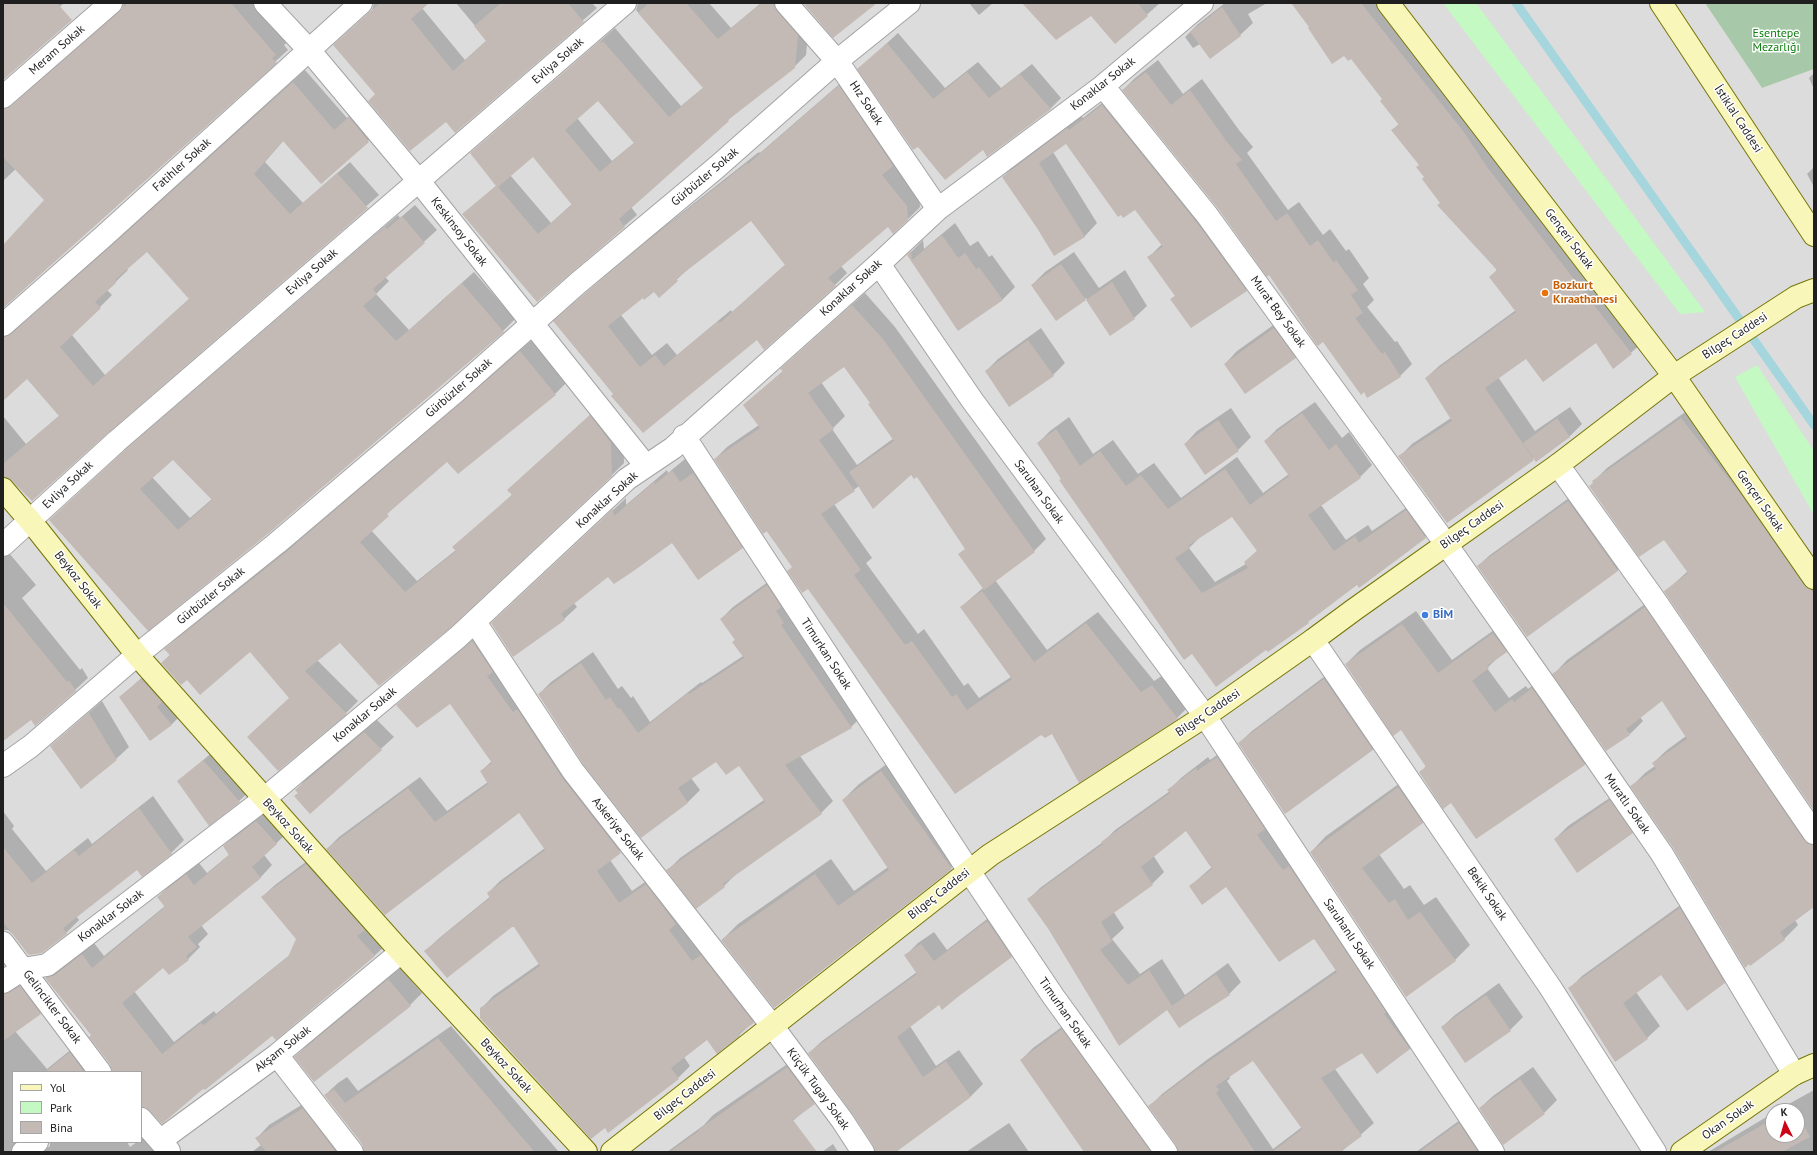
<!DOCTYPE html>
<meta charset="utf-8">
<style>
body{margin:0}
#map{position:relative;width:1817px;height:1155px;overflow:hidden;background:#f0ebe5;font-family:"PT Sans",sans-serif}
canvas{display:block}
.frame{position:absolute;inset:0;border:4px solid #1f1f1f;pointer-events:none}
.legend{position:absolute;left:12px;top:1071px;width:130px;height:72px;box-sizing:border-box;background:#fff;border:1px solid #a5a5a5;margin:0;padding:5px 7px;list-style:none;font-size:12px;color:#1f1f1f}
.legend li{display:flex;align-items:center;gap:8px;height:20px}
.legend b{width:20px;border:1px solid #a5a5a5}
.north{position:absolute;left:1765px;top:1103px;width:40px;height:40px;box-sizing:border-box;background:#fff;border:1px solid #a5a5a5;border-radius:50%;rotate:355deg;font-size:11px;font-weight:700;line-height:16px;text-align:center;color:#1f1f1f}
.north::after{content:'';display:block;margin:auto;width:14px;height:18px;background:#cc0216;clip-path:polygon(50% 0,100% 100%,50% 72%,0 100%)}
</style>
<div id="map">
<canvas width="1817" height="1155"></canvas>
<div class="frame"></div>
<ul class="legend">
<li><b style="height:5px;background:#f9f6ba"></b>Yol</li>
<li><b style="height:11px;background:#c4f9c3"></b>Park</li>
<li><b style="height:11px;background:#c4bab5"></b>Bina</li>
</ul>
<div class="north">K</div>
</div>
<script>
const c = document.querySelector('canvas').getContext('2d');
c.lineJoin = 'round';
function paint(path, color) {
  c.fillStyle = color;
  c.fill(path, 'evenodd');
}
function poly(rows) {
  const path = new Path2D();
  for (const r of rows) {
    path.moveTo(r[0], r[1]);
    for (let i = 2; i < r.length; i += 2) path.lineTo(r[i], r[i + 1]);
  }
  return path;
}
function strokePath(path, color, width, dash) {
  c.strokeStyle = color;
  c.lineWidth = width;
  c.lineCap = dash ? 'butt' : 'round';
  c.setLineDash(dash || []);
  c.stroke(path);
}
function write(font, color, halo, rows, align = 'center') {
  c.font = font + ' "PT Sans",sans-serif';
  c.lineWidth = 3;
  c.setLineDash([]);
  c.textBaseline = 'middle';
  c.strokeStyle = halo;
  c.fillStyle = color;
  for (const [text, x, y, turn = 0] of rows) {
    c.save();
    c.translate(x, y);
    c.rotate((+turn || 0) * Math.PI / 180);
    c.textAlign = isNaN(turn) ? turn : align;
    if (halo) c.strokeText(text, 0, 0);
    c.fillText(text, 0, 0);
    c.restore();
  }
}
const residential = poly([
 [3,3,1705,3,1762,88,1814,69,1814,1152,3,1152],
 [13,1072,141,1072,141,1142,13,1142],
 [1773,1111,1797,1111,1797,1135,1773,1135]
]);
const cemetery = poly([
 [1705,3,1814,3,1814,69,1762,88]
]);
const park = poly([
 [1443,3,1476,3,1705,312,1680,314],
 [1757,365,1814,451,1814,515,1735,377]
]);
const shadow = poly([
 [3,3,64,3,3,58],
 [124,3,253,3,287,42,284,45,288,50,3,308,3,251,120,117,96,93,3,181,3,119,121,11],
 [374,3,428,3,422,8,465,60,487,40,456,3,592,3,597,8,455,132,446,120,376,94,347,33,372,10],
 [638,3,709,3,731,28,761,3,792,3,809,23,806,55,794,67,738,111,631,207,637,215,537,301,463,214,497,185,472,153,615,28,681,106,704,87,636,10],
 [598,100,635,142,612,161,577,118],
 [533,156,572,204,551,223,510,175],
 [969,3,993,3,979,15],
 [1023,3,1160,3,1115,43,1091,15],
 [1225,3,1267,3,1248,14,1253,23,1240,35,1200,44,1193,48,1185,37,1198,24],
 [1293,3,1384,3,1644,341,1614,368,1596,342,1526,358,1498,377,1535,431,1570,407,1582,424,1570,436,1536,460,1534,458,1399,457,1412,444,1451,418,1426,378,1439,366,1516,310,1490,277,1497,270,1441,203,1425,177,1420,164,1392,130,1399,124,1383,99,1351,57,1344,55,1310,27],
 [898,33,945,88,978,62,1001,88,1032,64,1061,98,1050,109,983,149,859,69],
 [1158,60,1183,94,1202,79,1239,130,1253,147,1247,153,1288,210,1299,202,1323,235,1330,229,1346,251,1349,249,1369,278,1363,284,1374,300,1367,307,1395,342,1397,341,1412,364,1400,376,1365,391,1123,90,1135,78],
 [305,70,347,118,361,106,381,129,322,183,284,140,265,162,303,203,350,162,379,195,108,431,13,480,3,476,3,416,26,444,60,415,27,377,3,399,3,316,19,326,24,323],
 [147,250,190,298,105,375,72,335,112,295,107,290,128,270,126,268],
 [1814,73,1814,89,1809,78],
 [851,74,919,194,920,207,908,219,888,226,841,266,847,273,835,285,757,339,614,394,567,309,655,234,759,152,760,153],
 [751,220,786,264,732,312,731,310,677,355,667,343,652,355,621,315,643,296,654,291,659,296,689,268],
 [1116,92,1260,277,1246,290,1172,299,1176,295,1149,257,1162,244,1135,209,1066,143,1053,152,1097,223,1084,237,1038,227,1003,177,1016,164,1081,116,1083,118],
 [1814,167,1814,187,1807,174],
 [415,205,437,230,385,277,389,281,376,294,409,330,474,272,515,319,503,331,148,629,50,520,139,438,398,215,400,218],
 [173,459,212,499,190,518,152,477],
 [955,223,970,246,978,241,989,257,992,255,1015,287,1002,300,958,329,908,255,923,240,924,249],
 [1074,252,1099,288,1125,270,1147,306,1134,318,1110,335,1086,298,1056,320,1032,285,1045,272],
 [865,293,895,327,1046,539,1034,551,995,580,1047,650,1098,612,1154,681,1165,674,1189,706,1177,718,1079,781,1052,733,1041,734,955,793,715,459,727,447,759,425,745,405,783,371,794,357],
 [844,366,871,403,894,438,857,465,832,429,845,416,821,382],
 [911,473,917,476,966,548,983,588,961,607,1011,677,979,698,968,683,964,686,924,629,918,634,866,563,872,558,834,504,859,486],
 [1286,316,1308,345,1295,358,1225,364,1237,351],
 [1041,328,1065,363,1053,375,986,371,998,359],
 [532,340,567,382,555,394,458,473,447,461,399,502,371,530,417,581,456,550,466,536,513,494,521,478,602,404,623,430,624,463,612,475,340,642,317,660,358,701,346,713,290,698,251,650,187,679,162,663,170,655,166,649,177,638,298,541],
 [1315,402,1342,438,1349,432,1372,465,1360,477,1321,505,1346,540,1368,525,1372,531,1419,499,1438,525,1425,537,1359,586,1357,584,1268,651,1062,479,1038,443,1050,431,1069,417,1093,454,1113,440,1138,474,1154,463,1181,498,1237,457,1263,493,1289,474,1265,441,1277,429],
 [1232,516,1258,550,1245,562,1246,564,1215,582,1189,548,1200,537],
 [1695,405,1814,567,1814,809,1666,591,1688,571,1664,538,1593,482,1607,468],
 [1231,408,1251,437,1238,450,1185,444,1197,431],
 [685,459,693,470,754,535,742,548,672,541,608,576,574,603,577,607,564,619,505,611,626,498,626,505,667,470,668,473],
 [1580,490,1629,558,1618,570,1527,636,1478,566,1490,555],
 [3,546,36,585,22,598,80,670,82,668,88,678,75,690,31,719,3,741],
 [779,574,863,715,851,727,800,756,833,801,821,813,736,874,724,886,668,870,680,858,764,800,739,765,717,760,691,778,700,790,688,802,641,837,539,694,551,682,593,652,618,689,622,686,631,698,633,696,650,722,701,682,702,683,743,656,733,642,736,639,721,619,733,607],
 [1659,594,1814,822,1814,906,1795,920,1798,925,1784,939,1750,965,1674,847,1632,786,1645,773,1655,766,1653,763,1667,750,1686,736,1662,700,1640,717,1643,721,1630,734,1554,674,1567,660],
 [1416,611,1452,660,1508,620,1520,637,1487,668,1509,698,1526,686,1528,689,1546,675,1599,751,1585,764,1476,837,1451,802,1420,773,1426,766,1401,729,1346,664,1360,650],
 [485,629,633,840,610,860,632,891,658,873,766,1010,739,1035,707,1039,684,1057,690,1066,678,1078,605,1127,481,1009,493,996,540,963,515,926,426,951,438,939,491,896,488,893,500,881,545,848,519,812,327,849,339,837,420,777,447,811,488,782,481,771,492,761,450,703,398,705],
 [154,667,184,712,172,724,150,740,120,697],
 [1337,667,1385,737,1373,750,1239,743,1252,731],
 [102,701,129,747,116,759,51,746],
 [377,720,394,737,310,813,296,790,308,777],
 [1230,746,1422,1037,1410,1049,1362,1051,1335,1069,1374,1123,1341,1152,1179,1152,1177,1144,1150,1106,1162,1094,1208,1059,1336,970,1315,937,1226,886,1190,886,1212,867,1186,830,1153,855,1164,872,1152,884,1113,911,1124,928,1112,939,1140,974,1162,959,1185,995,1228,963,1241,982,1229,994,1180,1027,1167,1009,1119,1044,1048,928,1028,900,1040,888,1103,842,1115,830,1170,791,1169,790,1181,778,1208,757,1210,760],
 [1253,1060,1302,1127,1273,1149,1227,1081,1230,1078,1229,1076],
 [216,749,252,789,239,801,209,824,179,781],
 [898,756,967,852,951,868,775,1007,722,940,738,924,831,859,854,891,888,867,843,800,859,784],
 [1414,773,1438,807,1422,823,1379,854,1404,889,1410,885,1424,905,1436,897,1470,945,1455,960,1311,852,1326,836],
 [1623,789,1644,820,1632,833,1555,839,1568,826],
 [153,796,184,840,171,853,137,869,76,916,79,920,66,933,41,952,28,954,14,935,8,930,3,930,3,811,14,826,12,829,46,871,88,838,92,844],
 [269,809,289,831,264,855,272,865,260,878,201,925,208,934,198,944,200,947,188,959,163,966,134,991,174,1042,214,1011,216,1014,291,954,297,939,262,897,275,885,319,852,387,944,374,956,273,1035,141,1096,141,1072,121,1072,112,1067,91,1037,93,1035,46,978,58,966,68,963,94,943,104,956,165,906,158,897,170,885,199,863,207,873,230,854,224,846,236,834],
 [1693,896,1736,969,1724,982,1661,973,1636,992,1660,1026,1647,1038,1570,988,1582,976],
 [1000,909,1023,944,1011,956,939,1004,910,1026,936,1066,959,1050,983,1084,971,1096,895,1152,876,1152,874,1145,853,1112,809,1053,822,1041,917,972,906,955,918,943,934,932,947,950],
 [400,968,422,993,410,1005,296,1057,307,1045],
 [3,970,18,982,53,1001,40,1013,15,1031,47,1069,83,1040,102,1072,13,1072,13,1142,24,1142,44,1150,50,1146,50,1142,127,1142,130,1147,137,1142,141,1142,141,1139,152,1132,167,1152,3,1152],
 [1499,983,1523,1017,1510,1030,1466,1062,1442,1027,1455,1015],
 [1074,1018,1175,1152,1086,1152,1021,1060,1033,1048],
 [451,1026,559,1152,252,1152,261,1145,257,1138,269,1125,316,1096,361,1151,366,1152,363,1144,325,1095,338,1083,347,1077,358,1091],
 [802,1054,829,1089,794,1120,748,1152,667,1152,704,1125,713,1115],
 [1533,1067,1557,1100,1544,1113,1504,1144,1480,1108,1493,1096],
 [1814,1090,1814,1152,1708,1152,1773,1113,1773,1135,1797,1135,1797,1111,1776,1111],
 [1471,1112,1498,1152,1416,1152],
 [1009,1123,1029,1152,966,1152],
 [833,1144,838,1152,822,1152]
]);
const stream = poly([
 [1516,3,1814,425]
]);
const building = poly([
 [3,3,57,3,72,20,3,80],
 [128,3,231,3,276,55,272,58,277,63,3,308,3,245,44,200,3,157,3,109,11,106],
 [380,3,429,3,411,19,453,71,486,41,474,26,501,3,568,3,584,22,455,133,446,122,410,151,368,101,375,94,333,45],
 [649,3,686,3,718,39,762,3,774,3,777,11,798,35,795,68,728,120,729,121,619,219,625,227,537,302,462,214,496,186,470,153,600,41,601,43,603,41,669,117,703,88,638,13],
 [598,101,634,143,600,172,565,130],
 [533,157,572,205,538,234,498,187],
 [803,3,877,3,833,38],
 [1022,3,1138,3,1148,16,1115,44,1091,16,1056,40],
 [1291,3,1361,3,1463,131,1487,167,1632,354,1613,369,1596,343,1543,382,1526,359,1485,388,1534,460,1447,523,1398,456,1452,421,1425,378,1516,312,1489,277,1497,270,1437,205,1440,203,1422,179,1424,177,1416,167,1419,165,1391,130,1399,125,1380,101,1382,99,1351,59,1348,61,1344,56,1332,64,1308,28,1309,27],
 [1222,7,1241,36,1210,59,1190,32],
 [887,43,933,99,967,72,989,98,1020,74,1051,109,987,157,983,150,945,180,918,147,913,150,857,69],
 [1146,72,1171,105,1190,90,1227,142,1242,160,1236,164,1276,221,1287,213,1310,246,1318,240,1334,263,1336,260,1358,290,1351,295,1363,313,1355,318,1382,354,1385,352,1401,377,1367,398,1364,392,1361,395,1323,342,1318,346,1316,344,1269,275,1267,277,1217,207,1122,90],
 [293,82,334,130,349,117,369,142,321,184,283,141,254,174,290,214,337,173,368,208,109,432,32,501,12,481,3,477,3,464,59,416,27,379,3,401,3,337,11,334,112,245],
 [147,252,189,299,93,386,60,347,101,308,95,302,116,283,115,280],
 [839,85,893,166,882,175,907,206,908,220,893,234,888,227,828,278,836,286,764,350,757,340,643,433,611,396,613,394,600,378,553,321,641,246,747,163,748,164],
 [751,221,785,265,720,323,718,321,664,366,655,355,640,367,608,326,643,298,644,300,654,292,659,298,678,281,676,279],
 [1102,105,1197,223,1247,291,1191,328,1170,299,1175,296,1147,257,1163,247,1135,210,1123,218,1121,215,1118,217,1066,144,1039,163,1085,237,1054,256,1037,228,1002,177,1067,128,1069,130],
 [402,216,425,243,373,289,377,294,363,306,396,341,443,301,442,300,462,283,504,332,269,533,148,631,49,520,125,450,385,227,387,229],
 [173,460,212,500,178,530,140,489],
 [942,235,958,258,965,253,976,269,979,267,1003,300,958,331,907,255,911,251,912,260],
 [1061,264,1086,300,1056,321,1031,285],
 [1112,282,1135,319,1110,336,1086,300],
 [852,305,883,339,1035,552,984,590,958,554,965,549,917,477,914,479,911,475,873,509,849,472,894,441,868,404,870,403,844,367,808,393,834,429,819,440,855,491,821,514,861,570,854,575,905,645,912,641,952,697,956,694,967,710,1012,679,960,607,982,591,1034,662,1086,623,1141,692,1152,685,1178,719,1079,783,1052,734,1045,738,1041,735,955,794,808,589,802,593,787,571,792,567,767,531,763,534,714,459,760,428,743,405,783,371,780,369],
 [1274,328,1296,358,1245,394,1224,364],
 [1028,340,1054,376,1009,407,985,371],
 [520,351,556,395,458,474,447,462,387,514,389,516,360,542,405,592,456,551,452,547,512,495,507,490,590,415,611,443,612,476,450,628,379,686,340,643,305,671,347,714,278,771,247,737,289,698,250,652,200,695,187,680,181,685,161,663,170,655,164,649,285,553],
 [1302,413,1329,450,1336,444,1361,478,1308,515,1334,551,1355,536,1359,543,1406,510,1426,538,1359,588,1357,585,1308,622,1309,623,1268,652,1266,650,1216,687,1192,654,1184,660,1059,480,1061,479,1037,443,1056,429,1080,466,1100,451,1126,486,1141,475,1168,509,1225,469,1250,505,1289,476,1264,441],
 [1232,517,1257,551,1244,562,1248,568,1202,593,1175,558,1190,548,1189,545],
 [1557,418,1570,437,1536,462,1523,443],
 [1681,418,1740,493,1804,585,1811,590,1814,595,1814,811,1665,593,1664,591,1688,573,1664,540,1639,557,1589,486,1593,483,1592,481],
 [1218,420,1239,451,1205,475,1184,444],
 [672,470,680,482,693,473,743,548,698,580,672,543,635,570,614,584,608,577,561,614,565,620,513,657,491,623,613,509,614,516,654,482,655,484],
 [1568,501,1618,571,1527,637,1477,566],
 [767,585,781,607,776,611,784,623,781,625,852,728,785,765,822,814,723,884,725,887,696,909,666,870,765,802,739,766,726,775,716,762,678,788,688,803,641,838,583,764,538,694,581,663,606,700,610,697,618,709,620,708,638,733,688,693,689,694,744,658,732,642,735,640,720,619],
 [3,603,67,682,69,680,76,691,35,726,31,720,3,741],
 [1645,607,1804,840,1808,844,1814,845,1814,907,1780,932,1785,940,1750,966,1749,964,1745,968,1673,848,1630,786,1656,769,1652,763,1687,739,1662,701,1626,729,1630,735,1606,751,1552,674],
 [1402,624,1438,673,1493,633,1507,652,1487,666,1489,668,1472,681,1495,712,1512,699,1514,702,1532,688,1585,765,1476,839,1451,803,1443,809,1419,772,1426,767,1401,730,1393,736,1345,664],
 [472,641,493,672,487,676,513,712,517,709,563,779,621,853,597,871,619,903,646,884,676,924,669,930,692,961,701,955,754,1023,738,1034,740,1036,717,1054,707,1040,671,1068,679,1079,608,1133,605,1128,591,1139,480,1018,480,1008,540,966,514,927,512,927,447,978,424,951,490,898,487,893,545,850,519,813,385,915,326,849,408,788,435,822,488,784,480,771,492,763,450,704,417,728,396,705],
 [141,679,162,702,157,707,172,725,150,741,119,697],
 [1324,679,1373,750,1285,814,1238,743],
 [89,713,117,760,81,789,50,746],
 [364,732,382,750,310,814,294,796,298,793,295,790],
 [1217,757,1265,829,1257,835,1283,870,1289,866,1386,1012,1384,1014,1410,1049,1377,1074,1362,1053,1321,1078,1362,1136,1340,1152,1272,1152,1302,1129,1253,1061,1216,1086,1219,1090,1216,1093,1255,1152,1178,1152,1176,1145,1148,1106,1195,1071,1337,972,1314,939,1279,962,1226,887,1202,905,1189,886,1212,869,1186,831,1141,867,1153,885,1101,922,1112,941,1100,950,1128,985,1149,970,1172,1006,1216,974,1230,995,1179,1028,1167,1010,1119,1046,1048,928,1027,899,1103,844,1101,842,1170,793,1167,790,1196,768,1197,771],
 [203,760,240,802,209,826,177,781],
 [881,771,952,869,774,1008,721,940,815,874,838,906,889,870,842,800],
 [1398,787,1423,823,1362,868,1389,903,1395,899,1408,920,1420,912,1456,961,1406,997,1310,852],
 [1610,800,1633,833,1577,873,1554,839],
 [139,808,172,854,142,877,137,870,63,928,67,934,42,953,29,955,3,922,3,847,32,883,74,850,79,856],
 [256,821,277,844,252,867,261,878,188,937,197,947,186,956,189,960,169,975,163,968,122,1003,162,1054,201,1023,204,1025,288,957,296,939,261,897,306,864,365,930,357,936,375,956,276,1040,272,1036,205,1090,203,1089,162,1124,150,1111,141,1107,141,1072,112,1072,110,1064,89,1037,91,1035,45,978,55,975,82,954,92,968,165,907,157,897,186,874,194,885,229,855,223,846],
 [1680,908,1725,983,1687,1011,1661,975,1623,1003,1648,1039,1615,1062,1568,988],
 [987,921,1012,957,959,996,942,1010,939,1005,897,1037,923,1077,946,1061,971,1097,896,1152,875,1152,873,1145,852,1113,808,1053,917,974,904,955,921,944,934,961],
 [388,979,411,1006,314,1082,294,1057],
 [20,986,41,1014,3,1041,3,994,10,992],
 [1486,995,1511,1031,1465,1063,1441,1027],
 [1062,1029,1151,1152,1084,1152,1020,1060],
 [438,1038,519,1134,535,1152,364,1152,362,1144,324,1095,334,1089,345,1103],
 [70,1052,84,1072,45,1072],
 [787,1067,815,1104,793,1120,817,1152,669,1152,699,1131,698,1130],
 [1520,1079,1545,1114,1503,1145,1479,1108],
 [303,1108,336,1152,266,1152,255,1138],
 [1797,1113,1810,1137,1782,1152,1715,1152,1773,1119,1773,1135,1797,1135],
 [1459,1123,1478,1152,1419,1152]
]);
const street = poly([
 [265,3,309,50,418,180,646,466],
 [786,3,837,61,938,209],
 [1103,86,1207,215,1446,544,1550,692,1662,854,1794,1074],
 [3,97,111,3],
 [879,264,972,400,1205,716,1493,1152],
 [3,325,104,236,361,3],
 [684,436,969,871,1053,996,1166,1152],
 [1558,465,1654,599,1814,833],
 [3,545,117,441,625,3],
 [475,622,573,771,773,1027,842,1120,863,1152],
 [1313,640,1550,987,1655,1152],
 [3,766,31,746,137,655,277,543,455,392,578,283,717,167,837,61,909,3],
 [3,943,100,1072],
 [3,982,23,969,47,965,264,799,458,637,627,479,673,448,879,264,938,209,1103,86,1202,3],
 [277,1055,352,1152],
 [141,1119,169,1151],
 [161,1140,277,1055,401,952],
 [23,1152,37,1142]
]);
const secondary = poly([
 [1388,3,1674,376,1814,578],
 [1661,3,1814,235],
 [3,489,37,529,137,655,401,952,586,1152],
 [612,1152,990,855,1205,716,1313,640,1355,609,1558,465,1674,376,1796,297,1814,290],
 [1682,1152,1794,1074,1814,1065]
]);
const markers = [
 [1545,293,4,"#e8710a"],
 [1425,615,4,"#3f7fe0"]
];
const parkNames = [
 ["Esentepe",1776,34],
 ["Mezarlığı",1776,48]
];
const streetNames = [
 ["Meram Sokak",57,50,-41],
 ["Evliya Sokak",558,61,-41],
 ["Konaklar Sokak",1103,84,-38],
 ["Hız Sokak",866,103,56],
 ["İstiklal Caddesi",1738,119,57],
 ["Fatihler Sokak",182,165,-42],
 ["Gürbüzler Sokak",705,177,-40],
 ["Keskinsoy Sokak",459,232,52],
 ["Gençeri Sokak",1569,239,53],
 ["Evliya Sokak",312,272,-41],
 ["Konaklar Sokak",851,288,-42],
 ["Murat Bey Sokak",1278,312,54],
 ["Bilgeç Caddesi",1735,336,-33],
 ["Gürbüzler Sokak",459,388,-41],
 ["Evliya Sokak",68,485,-43],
 ["Saruhan Sokak",1039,492,54],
 ["Konaklar Sokak",607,500,-42],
 ["Gençeri Sokak",1760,501,55],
 ["Bilgeç Caddesi",1472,525,-35],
 ["Beykoz Sokak",78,580,52],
 ["Gürbüzler Sokak",211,596,-39],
 ["Timurkan Sokak",826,654,57],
 ["Bilgeç Caddesi",1208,713,-34],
 ["Konaklar Sokak",365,715,-40],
 ["Muratlı Sokak",1627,804,55],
 ["Beykoz Sokak",288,826,48],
 ["Askeriye Sokak",618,829,52],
 ["Bilgeç Caddesi",939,894,-38],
 ["Bekik Sokak",1487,894,56],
 ["Konaklar Sokak",111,916,-37],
 ["Saruhanlı Sokak",1349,934,56],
 ["Gelincikler Sokak",52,1007,53],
 ["Timurhan Sokak",1065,1013,55],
 ["Akşam Sokak",283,1049,-38],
 ["Beykoz Sokak",506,1066,47],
 ["Küçük Tugay Sokak",818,1089,54],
 ["Bilgeç Caddesi",685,1095,-38],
 ["Okan Sokak",1728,1120,-35]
];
const foodNames = [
 ["Bozkurt",1553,286],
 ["Kıraathanesi",1553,300]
];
const shopNames = [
 ["BİM",1433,615]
];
paint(residential, '#dddcdc');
paint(cemetery, '#a7c8a9');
paint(park, '#c4f9c3');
paint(shadow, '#0003');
strokePath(stream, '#a6d6dd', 9);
paint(building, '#c4bab5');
strokePath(street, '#a3a3a3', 24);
strokePath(secondary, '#757606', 24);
strokePath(street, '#fff', 22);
strokePath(secondary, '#f9f6ba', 22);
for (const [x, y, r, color] of markers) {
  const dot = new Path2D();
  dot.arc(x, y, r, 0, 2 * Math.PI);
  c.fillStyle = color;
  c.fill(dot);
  strokePath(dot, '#fff', 1.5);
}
write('12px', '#0e7d0d', '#fff', parkNames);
write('12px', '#1f1f1f', '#fff', streetNames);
write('bold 12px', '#c56008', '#fff', foodNames, 'left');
write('bold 12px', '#366cbe', '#fff', shopNames, 'left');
</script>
